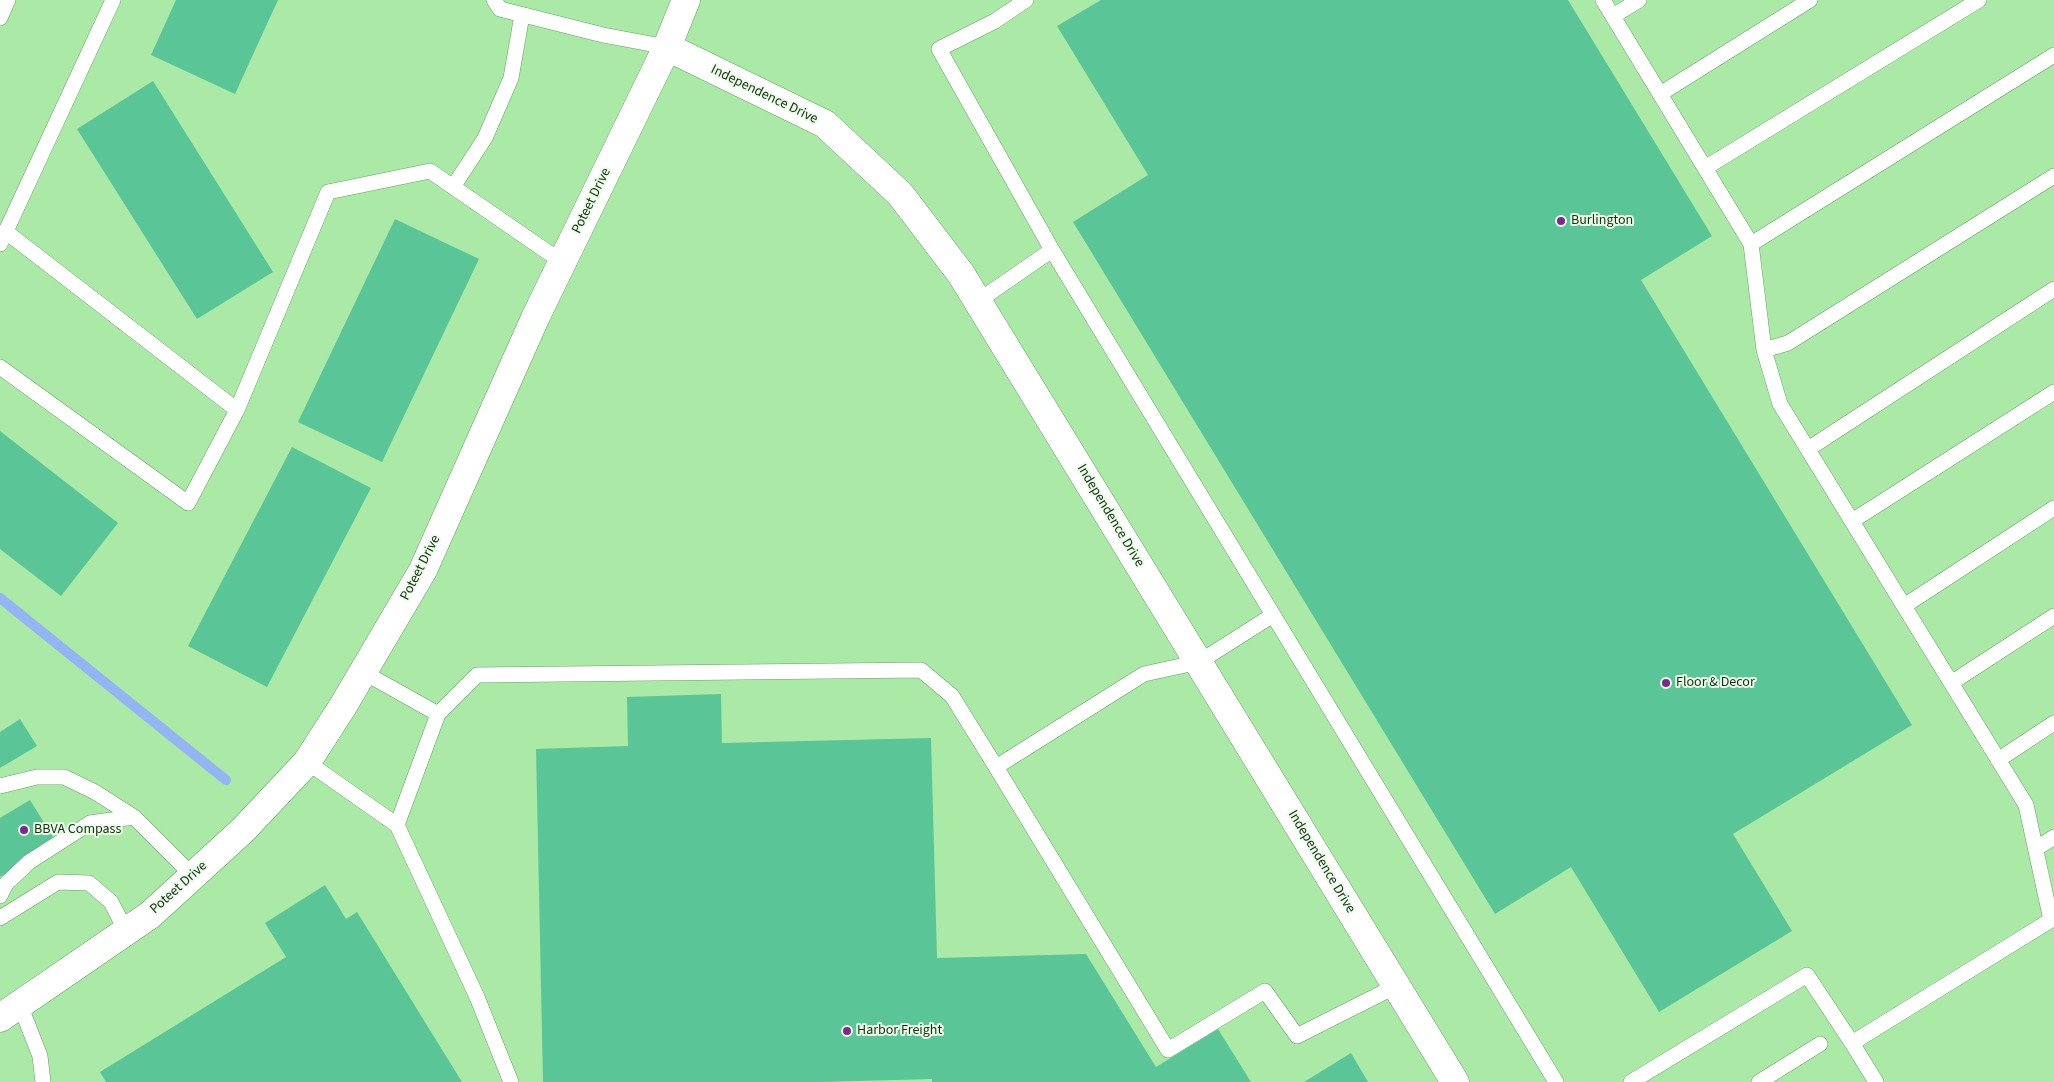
<!DOCTYPE html>
<style>
body{margin:0}
canvas{display:block;background:#abe9a7}
</style>
<canvas width="2054" height="1082"></canvas>
<script>
const c = document.querySelector('canvas').getContext('2d');
c.lineJoin = 'round';
function poly(rows) {
  const path = new Path2D();
  for (const r of rows) {
    path.moveTo(r[0], r[1]);
    for (let i = 2; i < r.length; i += 2) path.lineTo(r[i], r[i + 1]);
  }
  return path;
}
function strokePath(path, color, width, dash) {
  c.strokeStyle = color;
  c.lineWidth = width;
  c.lineCap = dash ? 'butt' : 'round';
  c.setLineDash(dash || []);
  c.stroke(path);
}
function paint(path, color) {
  c.fillStyle = color;
  c.fill(path, 'evenodd');
}
function write(font, color, halo, rows, align = 'center') {
  c.font = font + ' "Source Sans 3",sans-serif';
  c.lineWidth = 4;
  c.setLineDash([]);
  c.textBaseline = 'middle';
  c.strokeStyle = halo;
  c.fillStyle = color;
  for (const [text, x, y, turn = 0] of rows) {
    c.save();
    c.translate(x, y);
    c.rotate((+turn || 0) * Math.PI / 180);
    c.textAlign = isNaN(turn) ? turn : align;
    if (halo) c.strokeText(text, 0, 0);
    c.fillText(text, 0, 0);
    c.restore();
  }
}
const stream = poly([
 [0,598,226,780]
]);
const building = poly([
 [176,0,278,0,235,94,151,55],
 [1101,0,1568,0,1712,236,1641,280,1912,725,1733,834,1792,931,1659,1012,1571,867,1495,914,1073,222,1148,175,1057,26],
 [153,81,273,272,197,319,77,129],
 [395,219,479,259,382,462,298,422],
 [0,431,118,523,61,596,0,549],
 [292,447,371,488,267,687,188,646],
 [721,694,722,743,931,738,937,958,1086,954,1156,1067,1218,1029,1251,1082,932,1082,932,1079,819,1082,543,1082,536,749,628,746,627,697],
 [20,719,37,746,0,768,0,732],
 [30,800,56,842,0,877,0,818],
 [325,885,346,919,357,912,462,1082,106,1082,100,1072,286,957,265,923],
 [1351,1053,1368,1082,1304,1082]
]);
const lane = poly([
 [494,0,500,9,603,35,667,47],
 [1603,0,1751,244,1764,350,1780,404,2026,805,2051,920,1852,1043,1876,1082],
 [1613,16,1639,0],
 [0,18,8,0],
 [1660,94,1810,0],
 [1705,168,1979,0],
 [453,187,485,138,511,78,522,15],
 [5,231,237,410],
 [0,244,113,0],
 [1751,244,2054,55],
 [1052,250,1556,1082],
 [978,301,1052,250,939,49,995,21,1026,0],
 [1764,350,1788,343,2054,176],
 [0,367,188,503,237,410,328,192,430,171,562,262],
 [1808,449,2054,289],
 [1852,521,2054,392],
 [1904,606,2054,508],
 [363,672,438,714],
 [1951,683,2054,616],
 [1998,760,2054,723],
 [307,762,397,825,477,997,511,1082],
 [996,767,1168,1050,1265,991,1297,1036,1396,986],
 [0,786,37,777,64,777,95,792,134,817,193,876],
 [397,825,438,714,477,675,921,670,952,696,996,767,1144,674,1199,662,1273,615],
 [2037,848,2054,837],
 [0,896,6,884,29,862,90,823,134,817],
 [0,918,58,882,89,883,111,902,126,931],
 [20,1005,40,1056,43,1082],
 [1631,1082,1807,975,1852,1043],
 [1759,1082,1820,1044]
]);
const street = poly([
 [667,47,825,124,900,194,961,274,1455,1082]
]);
const secondary = poly([
 [0,1018,150,915,243,830,307,762,343,706,423,570,536,316,667,47,686,0]
]);
const markers = [
 [1561,221,5,"#83248f"],
 [1666,683,5,"#83248f"],
 [24,830,5,"#83248f"],
 [847,1031,5,"#83248f"]
];
const streetNames = [
 ["Independence Drive",764,95,26],
 ["Poteet Drive",592,201,-64],
 ["Independence Drive",1110,516,59],
 ["Poteet Drive",421,568,-63],
 ["Independence Drive",1321,862,59],
 ["Poteet Drive",179,888,-42]
];
const poiNames = [
 ["Burlington",1571,221],
 ["Floor & Decor",1676,683],
 ["BBVA Compass",34,830],
 ["Harbor Freight",857,1031]
];
strokePath(stream, '#94b5f3', 10);
paint(building, '#5ac597');
strokePath(lane, '#66a163', 16);
strokePath(street, '#66a163', 29);
strokePath(secondary, '#66a163', 29);
strokePath(lane, '#fff', 15);
strokePath(street, '#fff', 28);
strokePath(secondary, '#fff', 28);
for (const [x, y, r, color] of markers) {
  const dot = new Path2D();
  dot.arc(x, y, r, 0, 2 * Math.PI);
  c.fillStyle = color;
  c.fill(dot);
  strokePath(dot, '#ebfde9', 2);
}
write('14px', '#162f15', '#ebfde9', streetNames);
write('14px', '#162f15', '#ebfde9', poiNames, 'left');
</script>
